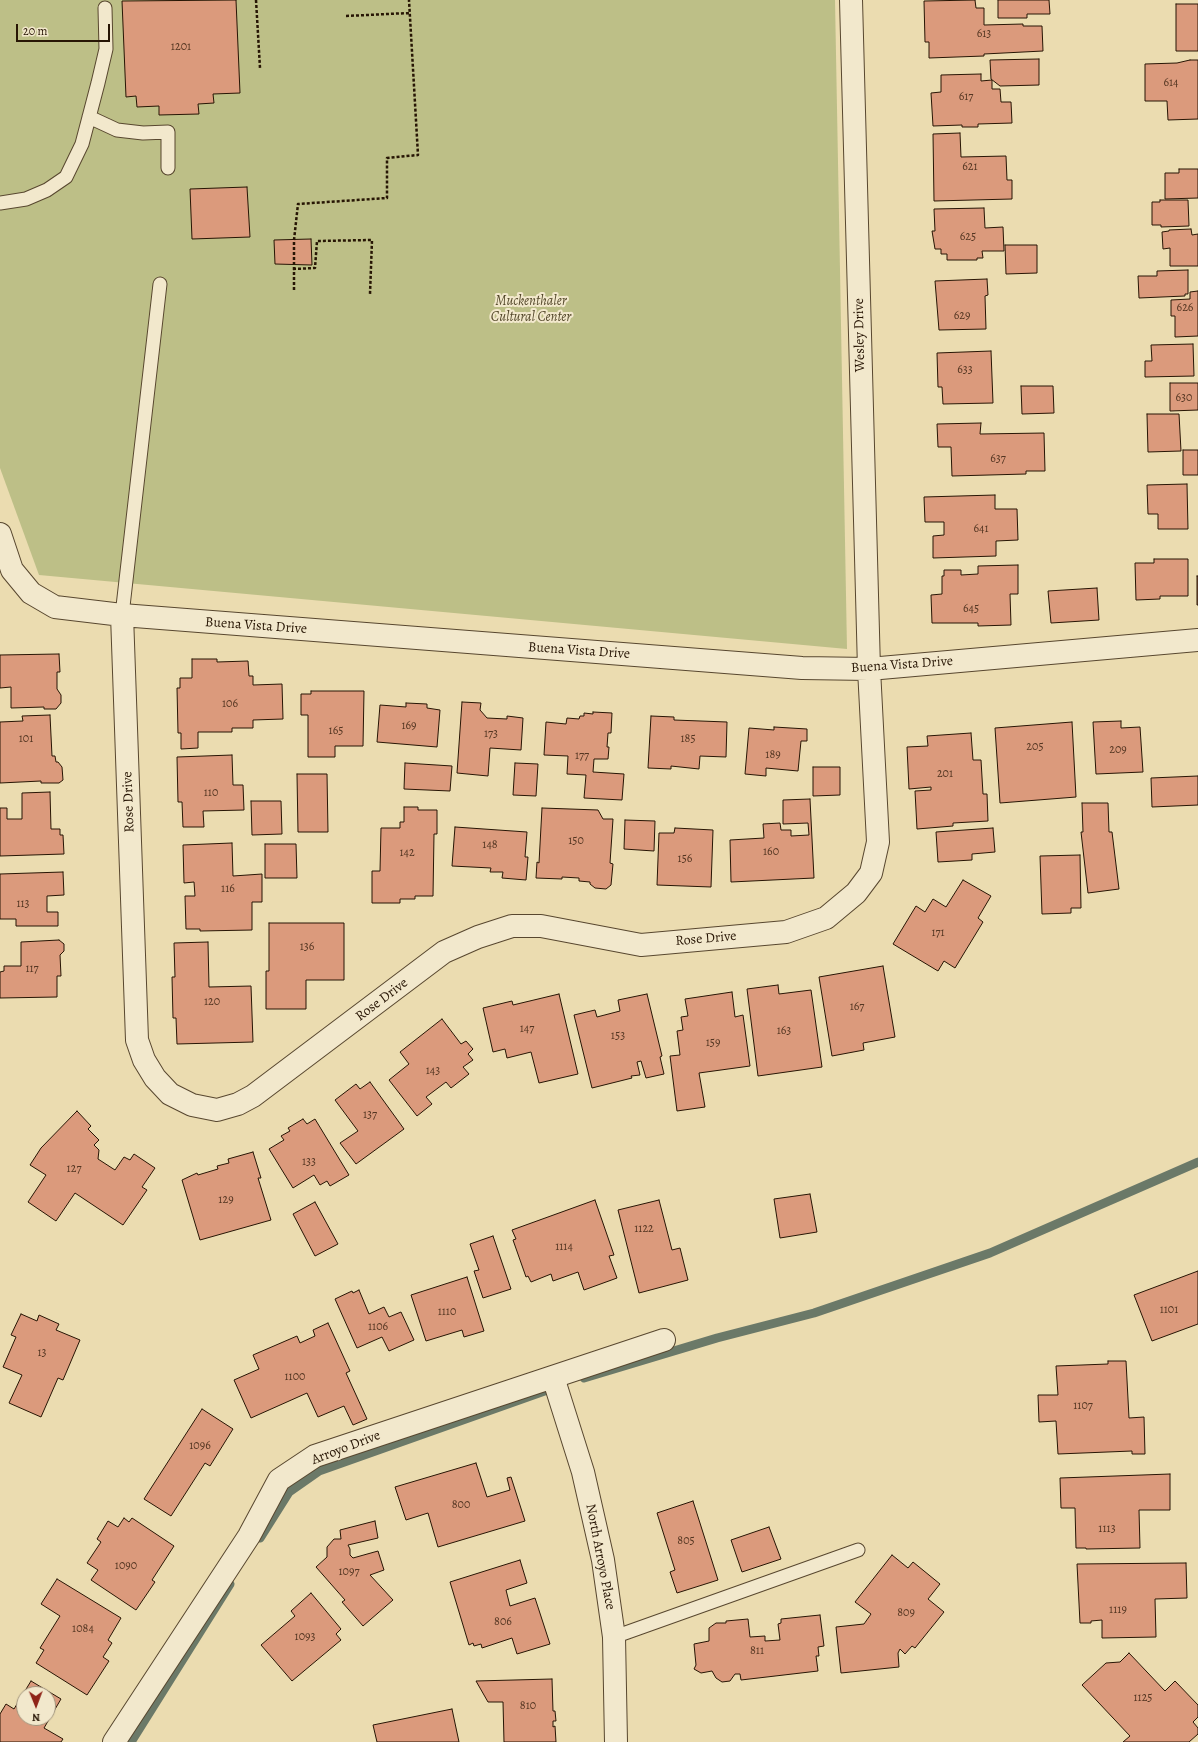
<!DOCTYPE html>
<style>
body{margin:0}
#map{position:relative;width:1198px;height:1742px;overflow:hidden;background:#ebdcb0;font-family:Alegreya,serif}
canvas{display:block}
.north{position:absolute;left:16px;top:1686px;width:40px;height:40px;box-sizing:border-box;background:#f2e8cc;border:1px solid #a1947c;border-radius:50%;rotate:179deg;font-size:11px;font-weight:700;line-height:16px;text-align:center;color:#271504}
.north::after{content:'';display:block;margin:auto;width:14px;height:18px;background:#8f2418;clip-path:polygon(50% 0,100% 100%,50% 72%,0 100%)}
.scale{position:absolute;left:16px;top:24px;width:94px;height:18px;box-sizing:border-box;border:2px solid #271504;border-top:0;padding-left:5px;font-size:12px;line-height:14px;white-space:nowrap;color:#271504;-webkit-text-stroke:3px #f2e8cc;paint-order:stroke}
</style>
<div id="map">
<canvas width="1198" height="1742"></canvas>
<div class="north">N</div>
<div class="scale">20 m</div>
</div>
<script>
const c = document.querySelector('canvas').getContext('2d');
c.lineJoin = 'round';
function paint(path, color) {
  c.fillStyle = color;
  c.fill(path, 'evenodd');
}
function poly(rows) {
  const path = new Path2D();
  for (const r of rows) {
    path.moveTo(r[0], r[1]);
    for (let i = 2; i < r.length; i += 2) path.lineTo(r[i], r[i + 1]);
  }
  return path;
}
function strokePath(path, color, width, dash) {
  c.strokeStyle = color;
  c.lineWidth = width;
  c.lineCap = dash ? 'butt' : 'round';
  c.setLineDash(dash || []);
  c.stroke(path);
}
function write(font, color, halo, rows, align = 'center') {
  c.font = font + ' Alegreya,serif';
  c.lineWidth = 4;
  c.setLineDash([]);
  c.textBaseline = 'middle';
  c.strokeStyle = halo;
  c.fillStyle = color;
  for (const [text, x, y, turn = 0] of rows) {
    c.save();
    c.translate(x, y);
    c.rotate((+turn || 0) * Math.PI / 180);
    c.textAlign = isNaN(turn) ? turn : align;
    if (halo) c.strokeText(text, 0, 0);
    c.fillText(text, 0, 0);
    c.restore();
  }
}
const green = poly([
 [0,0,835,0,847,649,39,575,0,468]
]);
const stream = poly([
 [584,1378,717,1338,814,1313,990,1253,1198,1162],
 [260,1538,289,1492,319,1471,553,1388],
 [131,1742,230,1584]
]);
const building = poly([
 [236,0,240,93,213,94,214,103,198,104,199,114,159,115,159,106,137,107,136,96,126,97,122,1,236,0],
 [975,0,976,8,984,8,984,25,1023,24,1023,26,1042,26,1043,51,984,54,984,56,929,58,929,42,925,42,924,1,975,0],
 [998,0,1049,0,1050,14,1027,14,1027,18,998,18,998,0],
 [1176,4,1198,4,1198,51,1176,51,1176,4],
 [1039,59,1039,85,1000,86,991,79,990,60,1039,59],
 [1190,60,1198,60,1198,119,1168,120,1167,101,1145,101,1145,64,1177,63,1190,60],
 [981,74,981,81,992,80,992,89,1000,89,1001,102,1011,102,1012,123,978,124,978,127,962,127,962,125,933,126,931,93,941,92,941,75,981,74],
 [960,133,961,157,1006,156,1007,180,1012,180,1012,199,934,201,933,134,960,133],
 [1179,169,1198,169,1198,198,1165,199,1165,173,1179,173,1179,169],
 [247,187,250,237,192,239,190,189,247,187],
 [1160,200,1188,200,1189,226,1161,227,1161,225,1152,225,1152,202,1160,202,1160,200],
 [984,208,985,228,1003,227,1004,251,982,251,983,258,977,258,977,260,947,260,947,254,941,254,941,249,935,249,932,231,935,231,934,209,984,208],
 [1191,229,1192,235,1198,234,1198,266,1170,266,1170,248,1163,249,1162,232,1169,231,1169,230,1191,229],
 [311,239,312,265,275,264,274,240,311,239],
 [1005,245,1037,245,1037,273,1006,274,1005,245],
 [1188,270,1188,294,1185,294,1185,296,1139,298,1138,276,1157,276,1157,271,1188,270],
 [987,279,988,295,985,296,986,329,939,330,935,281,987,279],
 [1198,291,1198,336,1175,337,1175,316,1171,316,1171,300,1190,299,1190,292,1198,291],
 [1193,344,1194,376,1145,377,1145,361,1152,361,1151,345,1193,344],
 [991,351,993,403,943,404,942,387,938,387,937,353,991,351],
 [1170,383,1198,383,1198,410,1170,411,1170,383],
 [1021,386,1053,386,1054,413,1022,414,1021,386],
 [1147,414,1179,414,1181,451,1148,452,1147,414],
 [981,423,980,434,1044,433,1045,471,1026,471,1026,474,952,476,951,447,938,447,937,424,981,423],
 [1183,450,1198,450,1198,475,1183,475,1183,450],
 [1187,484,1188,529,1158,529,1158,514,1148,514,1147,485,1187,484],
 [995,495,995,509,1017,509,1018,540,996,541,996,556,933,558,933,536,944,535,944,522,925,522,924,497,995,495],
 [1154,559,1188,559,1188,596,1160,596,1160,599,1136,600,1135,563,1154,563,1154,559],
 [1018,565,1018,594,1010,594,1011,625,978,626,978,623,932,623,931,595,942,594,942,576,944,576,944,570,961,570,961,575,978,574,978,566,1018,565],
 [1197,576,1198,576,1198,605,1197,605,1197,576],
 [1097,588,1099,620,1051,623,1048,591,1097,588],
 [59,654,60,672,57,672,57,689,61,695,61,703,56,709,44,709,44,707,11,708,11,687,0,688,0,655,59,654],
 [192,659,217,659,217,662,248,661,249,676,253,676,253,685,282,684,283,719,253,720,253,728,232,728,232,732,198,732,198,748,181,749,181,733,178,733,177,688,180,688,180,678,192,678,192,659],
 [311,691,364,691,363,746,335,746,335,757,308,757,308,715,301,715,301,694,311,694,311,691],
 [462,702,481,703,480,710,487,718,507,719,507,716,523,718,521,750,490,748,488,776,457,773,462,702],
 [406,703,427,704,427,708,440,710,437,747,377,742,380,705,406,707,406,703],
 [593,712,612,713,611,733,608,733,607,747,609,747,608,759,594,759,593,772,624,774,622,800,584,798,586,775,567,774,568,756,544,755,546,722,566,724,567,718,579,719,580,716,584,716,584,713,593,714,593,712],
 [50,715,52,756,55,756,56,762,58,762,62,767,63,780,59,783,41,783,41,781,0,783,0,722,23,721,22,716,50,715],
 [651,716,674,717,674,720,727,722,726,757,700,756,699,769,671,766,671,769,648,768,651,716],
 [1121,721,1121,728,1140,727,1143,772,1096,774,1093,722,1121,721],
 [1072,722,1076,797,1000,803,995,728,1072,722],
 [774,727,807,729,807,741,801,741,798,771,766,768,766,776,745,774,749,728,774,730,774,727],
 [971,733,973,760,981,760,983,794,987,794,988,821,953,823,953,826,917,829,915,791,931,790,931,787,909,789,907,747,928,746,927,736,971,733],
 [232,755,233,785,243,785,244,810,203,811,204,827,183,827,182,802,178,802,177,757,232,755],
 [405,763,452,766,450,791,404,789,405,763],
 [515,763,538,764,536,796,513,795,515,763],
 [813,767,840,767,840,795,813,796,813,767],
 [297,774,327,774,328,832,298,832,297,774],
 [1198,776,1198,805,1152,807,1151,778,1198,776],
 [50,792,51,829,60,829,60,835,63,835,64,854,0,856,0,808,7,808,7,819,22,819,22,793,50,792],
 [810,799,814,878,731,882,730,840,764,838,763,824,780,823,781,830,791,830,791,836,809,835,808,823,783,824,783,800,810,799],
 [251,801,281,801,282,834,252,835,251,801],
 [1082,803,1108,803,1109,832,1112,832,1119,889,1088,893,1081,832,1083,832,1082,803],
 [404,807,418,807,418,810,437,810,437,834,434,834,433,896,415,896,415,899,400,899,400,903,372,903,372,871,380,871,381,828,400,828,400,822,404,822,404,807],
 [542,808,598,810,603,819,613,819,610,863,613,864,611,885,606,889,595,888,590,884,590,882,579,881,579,878,562,877,562,879,536,878,537,862,539,863,542,808],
 [625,820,655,821,654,851,624,849,625,820],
 [455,827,527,832,525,857,528,857,526,880,502,878,503,872,490,872,491,868,452,866,455,827],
 [675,828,713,830,711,887,657,885,659,833,674,833,675,828],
 [993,828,995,852,972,854,972,860,938,862,936,832,993,828],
 [232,843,233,876,262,874,262,902,252,902,252,930,200,931,200,929,186,929,185,896,195,896,194,882,184,883,183,845,232,843],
 [265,844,296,844,297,878,265,878,265,844],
 [1080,855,1081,908,1071,908,1071,913,1042,914,1040,856,1080,855],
 [63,872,64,895,47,896,47,912,58,912,58,926,16,926,16,919,0,919,0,874,63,872],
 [963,880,991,896,978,918,983,922,955,968,944,961,938,971,893,944,916,906,925,912,933,899,946,907,963,880],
 [269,923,344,923,344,980,306,980,306,1009,266,1009,266,971,269,971,269,923],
 [59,940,64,944,64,951,60,955,61,976,57,976,57,997,0,998,0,972,4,971,4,966,21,966,21,942,59,940],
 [208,942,209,987,251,986,253,1042,177,1044,176,1018,173,1018,172,977,175,977,174,943,208,942],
 [883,966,895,1037,863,1043,864,1050,832,1056,819,977,883,966],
 [778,985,779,994,811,990,822,1067,758,1076,747,989,778,985],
 [732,992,735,1017,743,1015,750,1066,699,1073,705,1107,677,1111,670,1056,680,1055,677,1031,683,1030,681,1017,688,1016,685,999,732,992],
 [559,994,578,1074,539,1083,531,1052,507,1058,505,1049,493,1052,483,1008,512,1001,513,1005,559,994],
 [647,994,662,1056,660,1057,664,1074,646,1078,641,1061,637,1062,640,1075,631,1076,632,1078,592,1088,574,1015,595,1010,597,1017,620,1011,618,1000,647,994],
 [442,1019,461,1044,466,1041,473,1049,468,1054,473,1060,463,1067,469,1074,451,1088,446,1082,426,1097,432,1104,417,1116,389,1080,409,1064,400,1052,442,1019],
 [370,1082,404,1129,356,1164,340,1143,358,1131,335,1100,356,1084,360,1089,370,1082],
 [77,1111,91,1126,88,1129,99,1140,94,1145,99,1150,98,1159,115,1170,124,1157,130,1160,134,1154,155,1168,142,1187,147,1190,123,1225,75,1193,56,1221,28,1202,46,1175,30,1165,41,1148,77,1111],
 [303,1119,307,1124,315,1119,349,1175,330,1186,327,1181,320,1185,314,1175,293,1188,269,1149,284,1140,281,1136,290,1131,288,1128,303,1119],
 [253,1152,261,1178,258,1178,271,1220,200,1240,182,1180,197,1173,198,1175,218,1169,217,1166,229,1163,228,1159,253,1152],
 [810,1194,817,1232,780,1238,774,1199,810,1194],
 [595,1200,614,1255,609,1256,617,1278,584,1290,578,1272,553,1281,551,1274,531,1282,528,1276,526,1277,513,1240,516,1239,512,1230,595,1200],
 [659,1200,672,1250,680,1248,688,1280,639,1293,618,1210,659,1200],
 [315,1202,338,1244,315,1256,293,1214,315,1202],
 [493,1236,511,1289,483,1298,474,1271,479,1270,470,1244,493,1236],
 [1198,1271,1198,1324,1152,1341,1134,1295,1198,1271],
 [467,1277,484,1331,464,1337,462,1330,426,1341,411,1295,467,1277],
 [359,1290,369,1314,384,1307,389,1317,401,1312,414,1340,389,1351,382,1337,357,1348,335,1299,352,1291,353,1293,359,1290],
 [21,1314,37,1321,39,1315,59,1324,56,1330,80,1340,63,1380,58,1378,41,1417,9,1403,22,1375,3,1367,16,1337,11,1335,21,1314],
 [328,1323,350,1371,346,1373,367,1419,353,1425,344,1406,318,1417,307,1393,251,1418,234,1380,259,1369,253,1355,297,1336,300,1343,315,1336,313,1330,328,1323],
 [1108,1361,1126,1361,1129,1418,1144,1417,1145,1454,1132,1454,1132,1451,1058,1454,1056,1421,1039,1422,1038,1395,1058,1395,1056,1366,1108,1364,1108,1361],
 [202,1409,233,1429,210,1466,205,1463,171,1516,144,1499,202,1409],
 [476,1463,487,1497,510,1490,507,1478,511,1477,525,1521,438,1547,428,1513,406,1520,395,1487,476,1463],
 [1170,1474,1170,1510,1139,1510,1140,1548,1086,1549,1086,1548,1076,1548,1075,1508,1061,1508,1060,1478,1170,1474],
 [693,1501,718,1580,677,1593,670,1572,675,1570,657,1513,693,1501],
 [124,1518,129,1522,132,1518,174,1546,152,1580,155,1582,136,1610,91,1580,98,1570,87,1563,101,1542,97,1539,108,1521,118,1527,124,1518],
 [375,1521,378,1538,348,1545,350,1549,350,1555,353,1558,378,1551,384,1570,370,1575,393,1600,363,1626,342,1602,345,1600,316,1567,327,1557,327,1547,334,1539,341,1539,340,1530,375,1521],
 [769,1527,781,1559,742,1572,731,1540,769,1527],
 [892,1555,908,1568,913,1562,940,1584,928,1599,944,1612,915,1648,912,1646,905,1654,900,1649,898,1653,899,1667,841,1673,836,1627,864,1624,871,1614,855,1602,892,1555],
 [520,1560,527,1583,506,1590,510,1606,535,1598,550,1644,517,1654,512,1638,482,1648,481,1644,474,1646,473,1643,469,1645,450,1582,520,1560],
 [1186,1563,1187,1598,1155,1599,1156,1637,1102,1638,1102,1620,1091,1621,1091,1623,1080,1623,1077,1564,1186,1563],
 [57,1579,121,1618,108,1640,112,1643,103,1657,109,1661,87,1695,36,1663,44,1650,40,1648,60,1616,41,1604,57,1579],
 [311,1593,341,1629,336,1634,341,1640,292,1681,261,1645,295,1616,291,1611,311,1593],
 [820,1615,824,1646,818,1647,819,1656,816,1656,818,1671,741,1680,740,1674,735,1674,730,1681,722,1682,716,1678,712,1671,701,1673,694,1669,696,1665,694,1644,709,1641,709,1628,716,1623,726,1623,726,1621,748,1619,750,1637,765,1636,765,1641,780,1640,778,1624,781,1623,781,1619,820,1615],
 [1129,1653,1165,1691,1175,1681,1198,1705,1198,1717,1193,1722,1198,1728,1198,1734,1189,1742,1123,1742,1130,1736,1082,1685,1106,1663,1120,1662,1129,1653],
 [552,1679,553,1711,555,1711,556,1721,553,1721,553,1727,555,1726,556,1742,504,1742,503,1702,488,1702,476,1681,552,1679],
 [31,1681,61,1699,44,1728,63,1739,61,1742,0,1742,0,1714,6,1704,14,1709,31,1681],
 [24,1694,48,1694,48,1718,24,1718,24,1694],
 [452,1709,459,1742,377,1742,373,1725,452,1709]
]);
const path = poly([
 [256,0,260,68],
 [346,16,409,13],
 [293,269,315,268,317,241,372,240,370,294],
 [294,290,294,240,298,204,387,198,387,158,418,155,409,0]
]);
const service = poly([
 [89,117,117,130,143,133,168,132,168,168],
 [0,203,26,199,47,190,66,177,82,144,98,83,106,49,105,8],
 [122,615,160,284],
 [614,1637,858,1550]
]);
const minor = poly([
 [0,534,12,570,31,593,55,607,122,615,802,668,869,669,1198,640],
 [122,615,137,1040,144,1060,155,1078,170,1094,192,1105,217,1110,238,1104,253,1096,444,952,478,937,512,926,541,926,641,945,786,932,826,918,856,893,871,873,878,842,869,669,851,0],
 [553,1377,583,1472,603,1560,614,1637,616,1742],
 [114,1742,249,1536,279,1480,315,1456,664,1340]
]);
const numberNames = [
 ["613",984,34],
 ["1201",181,47],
 ["614",1171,83],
 ["617",966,97],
 ["621",970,167],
 ["625",968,237],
 ["626",1185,308],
 ["629",962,316],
 ["633",965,370],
 ["630",1184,398],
 ["637",998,459],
 ["641",981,529],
 ["645",971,609],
 ["106",230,704],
 ["169",409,726],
 ["165",336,731],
 ["173",491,734],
 ["101",26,739],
 ["185",688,739],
 ["205",1035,747],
 ["209",1118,750],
 ["189",773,755],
 ["177",582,756],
 ["201",945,774],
 ["110",211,793],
 ["150",576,841],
 ["148",490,845],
 ["160",771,852],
 ["142",407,853],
 ["156",685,859],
 ["116",228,889],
 ["113",23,904],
 ["171",938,933],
 ["136",307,947],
 ["117",32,969],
 ["120",212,1002],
 ["167",857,1007],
 ["147",527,1029],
 ["163",784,1031],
 ["153",618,1036],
 ["159",713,1043],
 ["143",433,1071],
 ["137",370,1115],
 ["133",309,1162],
 ["127",74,1169],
 ["129",226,1200],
 ["1122",644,1229],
 ["1114",564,1247],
 ["1101",1169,1310],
 ["1110",447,1312],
 ["1106",378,1327],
 ["13",42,1353],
 ["1100",295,1377],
 ["1107",1083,1406],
 ["1096",200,1446],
 ["800",461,1505],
 ["1113",1107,1529],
 ["805",686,1541],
 ["1090",126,1566],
 ["1097",349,1572],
 ["1119",1118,1610],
 ["809",906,1613],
 ["806",503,1622],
 ["1084",83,1629],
 ["1093",305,1637],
 ["811",757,1651],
 ["1125",1143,1698],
 ["810",528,1706]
];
const parkNames = [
 ["Muckenthaler",531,302],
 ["Cultural Center",531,318]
];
const streetNames = [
 ["Wesley Drive",860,335,-91],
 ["Buena Vista Drive",256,626,4],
 ["Buena Vista Drive",579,651,4],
 ["Buena Vista Drive",902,665,-4],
 ["Rose Drive",129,802,-92],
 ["Rose Drive",706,939,-5],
 ["Rose Drive",382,1000,-37],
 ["Arroyo Drive",346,1448,-21],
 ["North Arroyo Place",600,1557,79]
];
paint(green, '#bdbf87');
strokePath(stream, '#6b7968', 9);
paint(building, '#db9a7c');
strokePath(building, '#271504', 1);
strokePath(service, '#58472f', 15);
strokePath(minor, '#58472f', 24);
strokePath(path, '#271504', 2.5, [3, 2]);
strokePath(service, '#f2e8cc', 13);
strokePath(minor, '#f2e8cc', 22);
write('12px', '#543622', null, numberNames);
write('italic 14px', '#54482b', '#f2e8cc', parkNames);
write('14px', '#271504', '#f2e8cc', streetNames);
</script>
